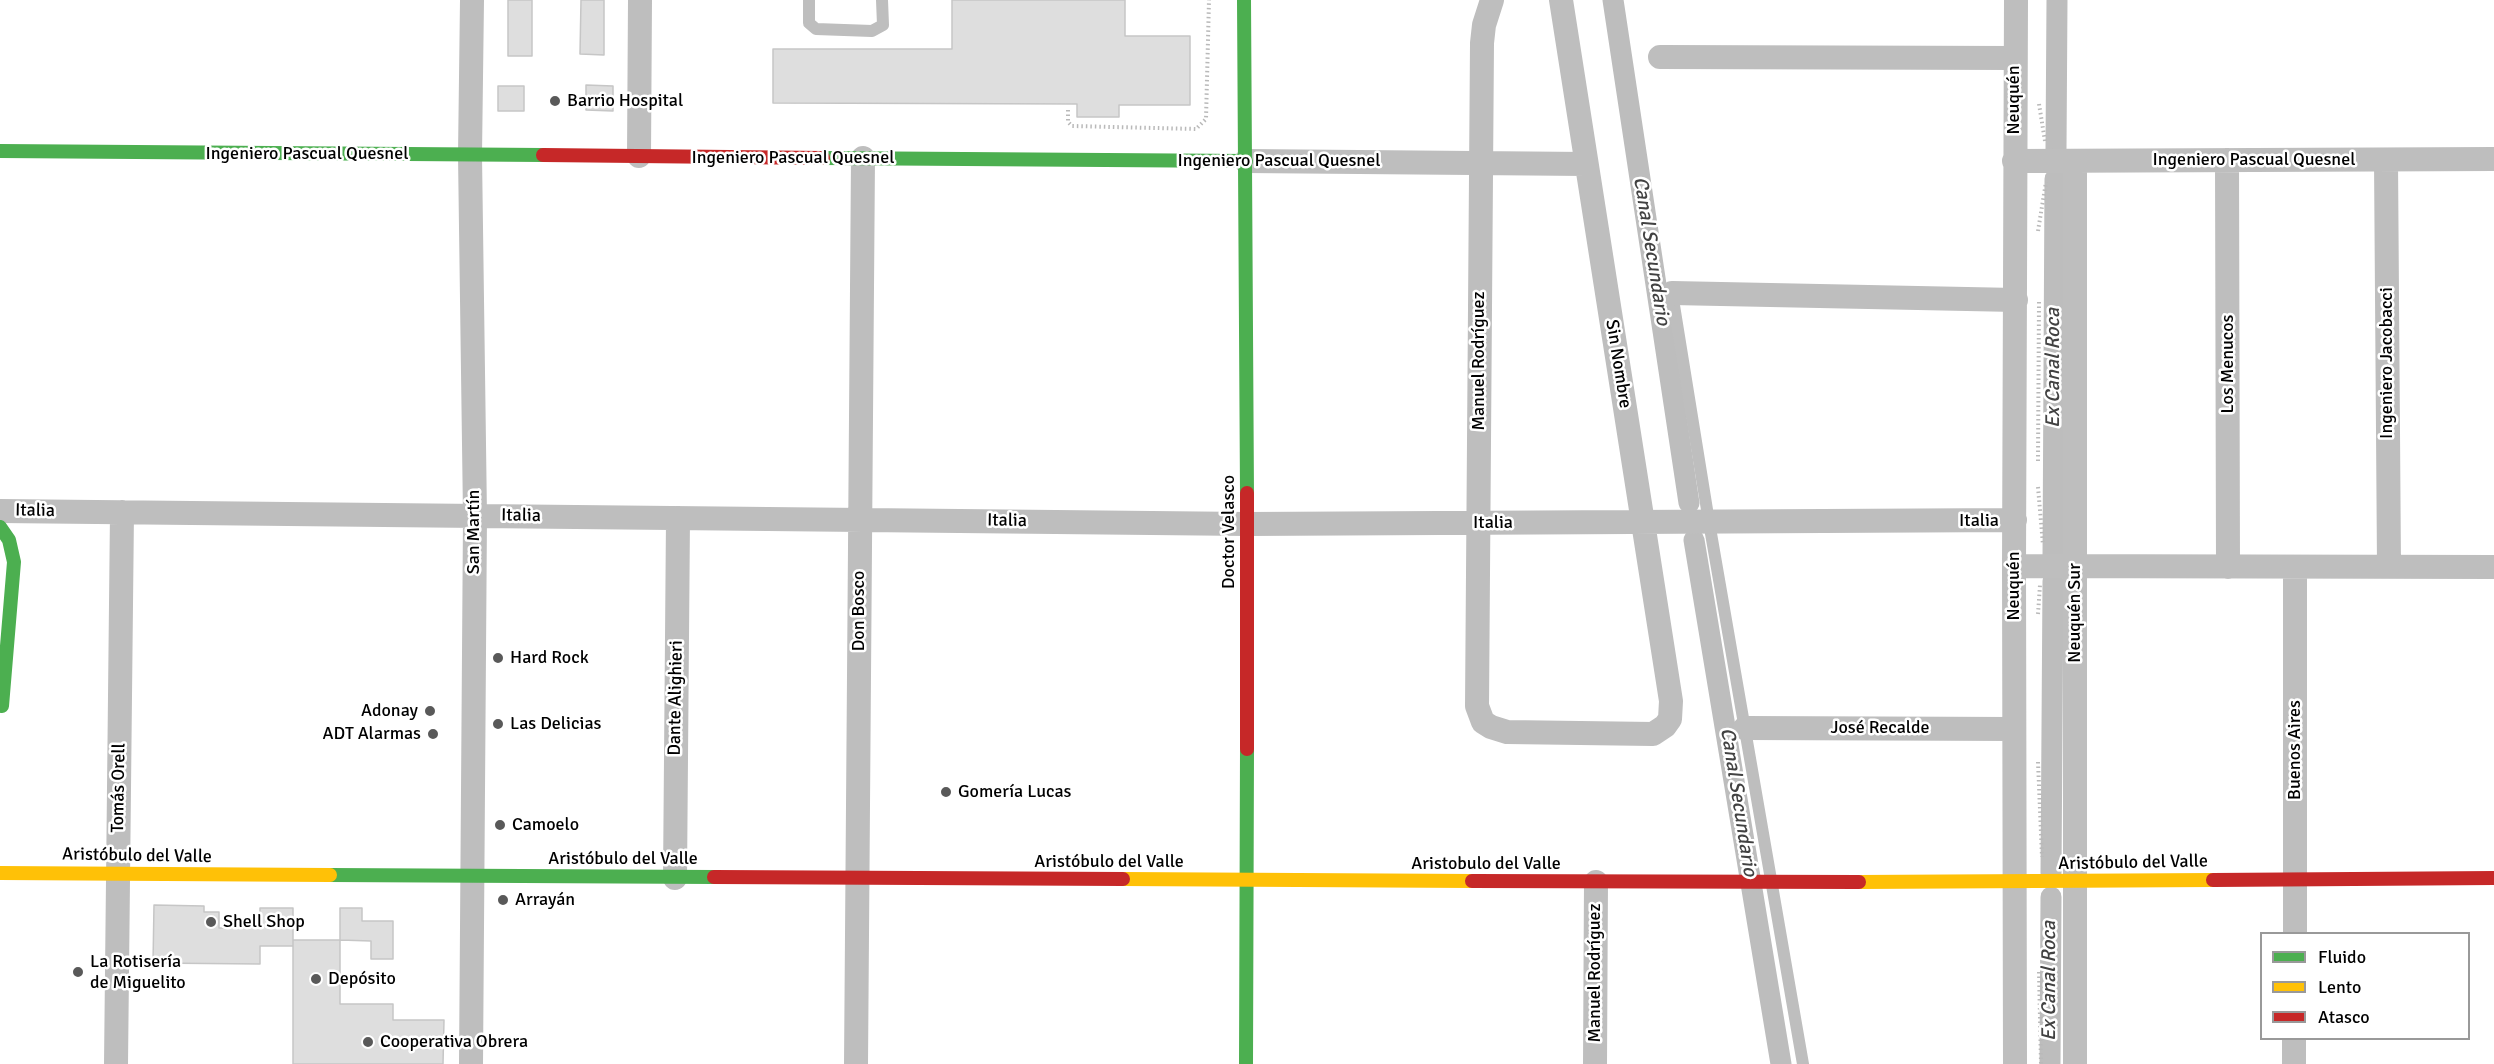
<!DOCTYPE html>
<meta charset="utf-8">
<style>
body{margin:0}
#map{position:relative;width:2494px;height:1064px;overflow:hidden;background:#fff;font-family:Signika,sans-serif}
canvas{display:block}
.legend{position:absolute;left:2260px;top:932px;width:210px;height:108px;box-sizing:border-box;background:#fff;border:2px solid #999;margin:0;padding:8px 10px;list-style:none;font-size:18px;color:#000}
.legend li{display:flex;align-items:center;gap:12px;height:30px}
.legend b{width:30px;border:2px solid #999}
</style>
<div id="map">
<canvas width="2494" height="1064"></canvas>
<ul class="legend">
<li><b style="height:8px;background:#4caf50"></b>Fluido</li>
<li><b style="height:8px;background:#ffc107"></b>Lento</li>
<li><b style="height:8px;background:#c62828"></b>Atasco</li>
</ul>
</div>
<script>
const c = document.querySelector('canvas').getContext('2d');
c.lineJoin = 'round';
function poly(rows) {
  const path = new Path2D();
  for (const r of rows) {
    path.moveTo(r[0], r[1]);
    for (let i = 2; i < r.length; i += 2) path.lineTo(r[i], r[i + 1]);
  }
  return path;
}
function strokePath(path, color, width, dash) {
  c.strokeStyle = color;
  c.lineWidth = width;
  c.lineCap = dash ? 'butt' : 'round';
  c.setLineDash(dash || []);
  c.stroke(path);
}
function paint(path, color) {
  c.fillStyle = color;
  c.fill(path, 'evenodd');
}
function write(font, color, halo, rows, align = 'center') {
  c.font = font + ' Signika,sans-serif';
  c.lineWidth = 5;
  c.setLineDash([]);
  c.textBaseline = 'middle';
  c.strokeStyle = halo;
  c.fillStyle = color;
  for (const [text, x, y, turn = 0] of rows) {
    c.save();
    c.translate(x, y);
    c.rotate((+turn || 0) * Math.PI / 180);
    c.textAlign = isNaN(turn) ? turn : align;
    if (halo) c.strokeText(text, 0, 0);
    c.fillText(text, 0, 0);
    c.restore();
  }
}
const canal = poly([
 [1613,0,1689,503],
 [2056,149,2057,0],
 [1694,540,1781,1064],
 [2053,557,2055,179],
 [2051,873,2053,581],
 [2050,1064,2051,897]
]);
const building = poly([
 [508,0,532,0,532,56,508,56,508,0],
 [581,0,604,0,604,55,580,54,581,0],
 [952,0,1125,0,1125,36,1190,36,1190,105,1119,105,1119,117,1077,117,1077,104,773,103,773,49,952,49,952,0],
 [586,85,613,86,613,111,586,110,586,85],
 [498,86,524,86,524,111,498,111,498,86],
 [154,905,204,906,204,912,219,912,219,928,260,928,260,908,293,908,293,946,260,946,260,964,153,963,154,905],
 [340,908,362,908,362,921,393,921,393,959,371,959,371,941,340,940,340,908],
 [293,940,340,940,340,1004,393,1004,393,1020,444,1020,443,1064,293,1064,293,940]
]);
const path = poly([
 [2039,104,2045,141],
 [1068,110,1068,122,1072,126,1196,129,1206,119,1209,0],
 [2038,231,2046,182],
 [2038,461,2039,301],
 [2038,487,2043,545],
 [2038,614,2040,585],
 [2038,762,2042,857],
 [2039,972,2041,1064]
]);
const lane = poly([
 [809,0,809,23,816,29,872,31,883,25,882,0],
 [1672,293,1709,522,1803,1064]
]);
const street = poly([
 [1492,0,1484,25,1482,43,1477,706,1483,722,1491,727,1507,732,1653,734,1665,726,1670,719,1671,701,1561,0],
 [1660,57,2015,58],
 [639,156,640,0],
 [2227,160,2228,567],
 [2386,160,2389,567],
 [1246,161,1586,164],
 [2014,161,2494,159],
 [1672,293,2016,300],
 [0,511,1247,524,2015,520],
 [2014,566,2494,567],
 [1745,728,2014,729],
 [675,878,678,518],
 [2295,934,2295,567],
 [116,1064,122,512],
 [471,1064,475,516,470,155,472,0],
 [856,1064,863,158],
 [1595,1064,1596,882],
 [2015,1064,2014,566,2016,0],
 [2075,1064,2075,161],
 [2294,1064,2294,1038]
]);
const fast = poly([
 [1244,0,1247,493],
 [0,151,543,155],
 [823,158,1246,161],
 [0,527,9,540,14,562,2,706],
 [330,875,714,877],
 [1246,1064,1247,749]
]);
const slow = poly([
 [0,873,330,875],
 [1123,879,1472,881],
 [1859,882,2213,880]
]);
const jam = poly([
 [543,155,823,158],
 [1247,749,1247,493],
 [714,877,1123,879],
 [2213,880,2494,878],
 [1472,881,1859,882]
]);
const markers = [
 [555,101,6,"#595959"],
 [498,658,6,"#595959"],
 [430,711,6,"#595959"],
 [498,724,6,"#595959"],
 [433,734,6,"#595959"],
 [946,792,6,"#595959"],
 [500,825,6,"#595959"],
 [503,900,6,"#595959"],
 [211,922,6,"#595959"],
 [78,972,6,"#595959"],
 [316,979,6,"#595959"],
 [368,1042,6,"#595959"]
];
const streetNames = [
 ["Neuquén",2014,100,-90],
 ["Ingeniero Pascual Quesnel",307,154],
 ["Ingeniero Pascual Quesnel",793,158],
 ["Ingeniero Pascual Quesnel",2254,160],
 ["Ingeniero Pascual Quesnel",1279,161],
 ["Manuel Rodríguez",1479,361,-90],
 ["Ingeniero Jacobacci",2387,363,-90],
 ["Sin Nombre",1618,364,81],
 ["Los Menucos",2228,364,-90],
 ["Italia",35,511,1],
 ["Italia",521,516,1],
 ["Italia",1007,521,1],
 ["Italia",1979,521],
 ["Italia",1493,523],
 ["San Martín",474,532,-90],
 ["Doctor Velasco",1229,532,-90],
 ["Neuquén",2014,586,-90],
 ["Don Bosco",859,611,-90],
 ["Neuquén Sur",2075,613,-90],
 ["Dante Alighieri",676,698,-89],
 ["José Recalde",1880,728],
 ["Buenos Aires",2295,750,-90],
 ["Tomás Orell",119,788,-89],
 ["Aristóbulo del Valle",137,856,1],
 ["Aristóbulo del Valle",623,859],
 ["Aristóbulo del Valle",1109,862],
 ["Aristóbulo del Valle",2133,863,-1],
 ["Aristobulo del Valle",1486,864],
 ["Manuel Rodríguez",1595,973,-90]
];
const poiNames = [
 ["Barrio Hospital",567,101],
 ["Hard Rock",510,658],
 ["Adonay",418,711,"right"],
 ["Las Delicias",510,724],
 ["ADT Alarmas",421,734,"right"],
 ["Gomería Lucas",958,792],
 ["Camoelo",512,825],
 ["Arrayán",515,900],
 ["Shell Shop",223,922],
 ["La Rotisería",90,962],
 ["de Miguelito",90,983],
 ["Depósito",328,979],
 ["Cooperativa Obrera",380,1042]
];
const waterNames = [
 ["Canal Secundario",1651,251,81],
 ["Ex Canal Roca",2054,368,-90],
 ["Canal Secundario",1738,802,81],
 ["Ex Canal Roca",2050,981,-90]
];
strokePath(canal, '#bdbdbd', 21);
paint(building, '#dedede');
strokePath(building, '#c6c6c6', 1.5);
strokePath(path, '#b9b9b9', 4, [1.5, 3]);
strokePath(lane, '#bebebe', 12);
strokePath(street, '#bebebe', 24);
strokePath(fast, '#4caf50', 14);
strokePath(slow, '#ffc107', 14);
strokePath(jam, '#c62828', 14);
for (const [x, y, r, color] of markers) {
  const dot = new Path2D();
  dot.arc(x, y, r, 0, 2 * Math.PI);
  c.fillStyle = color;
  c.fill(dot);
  strokePath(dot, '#fff', 2);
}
write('18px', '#000', '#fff', streetNames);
write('18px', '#000', '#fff', poiNames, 'left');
write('italic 20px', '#424242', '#fff', waterNames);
</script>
